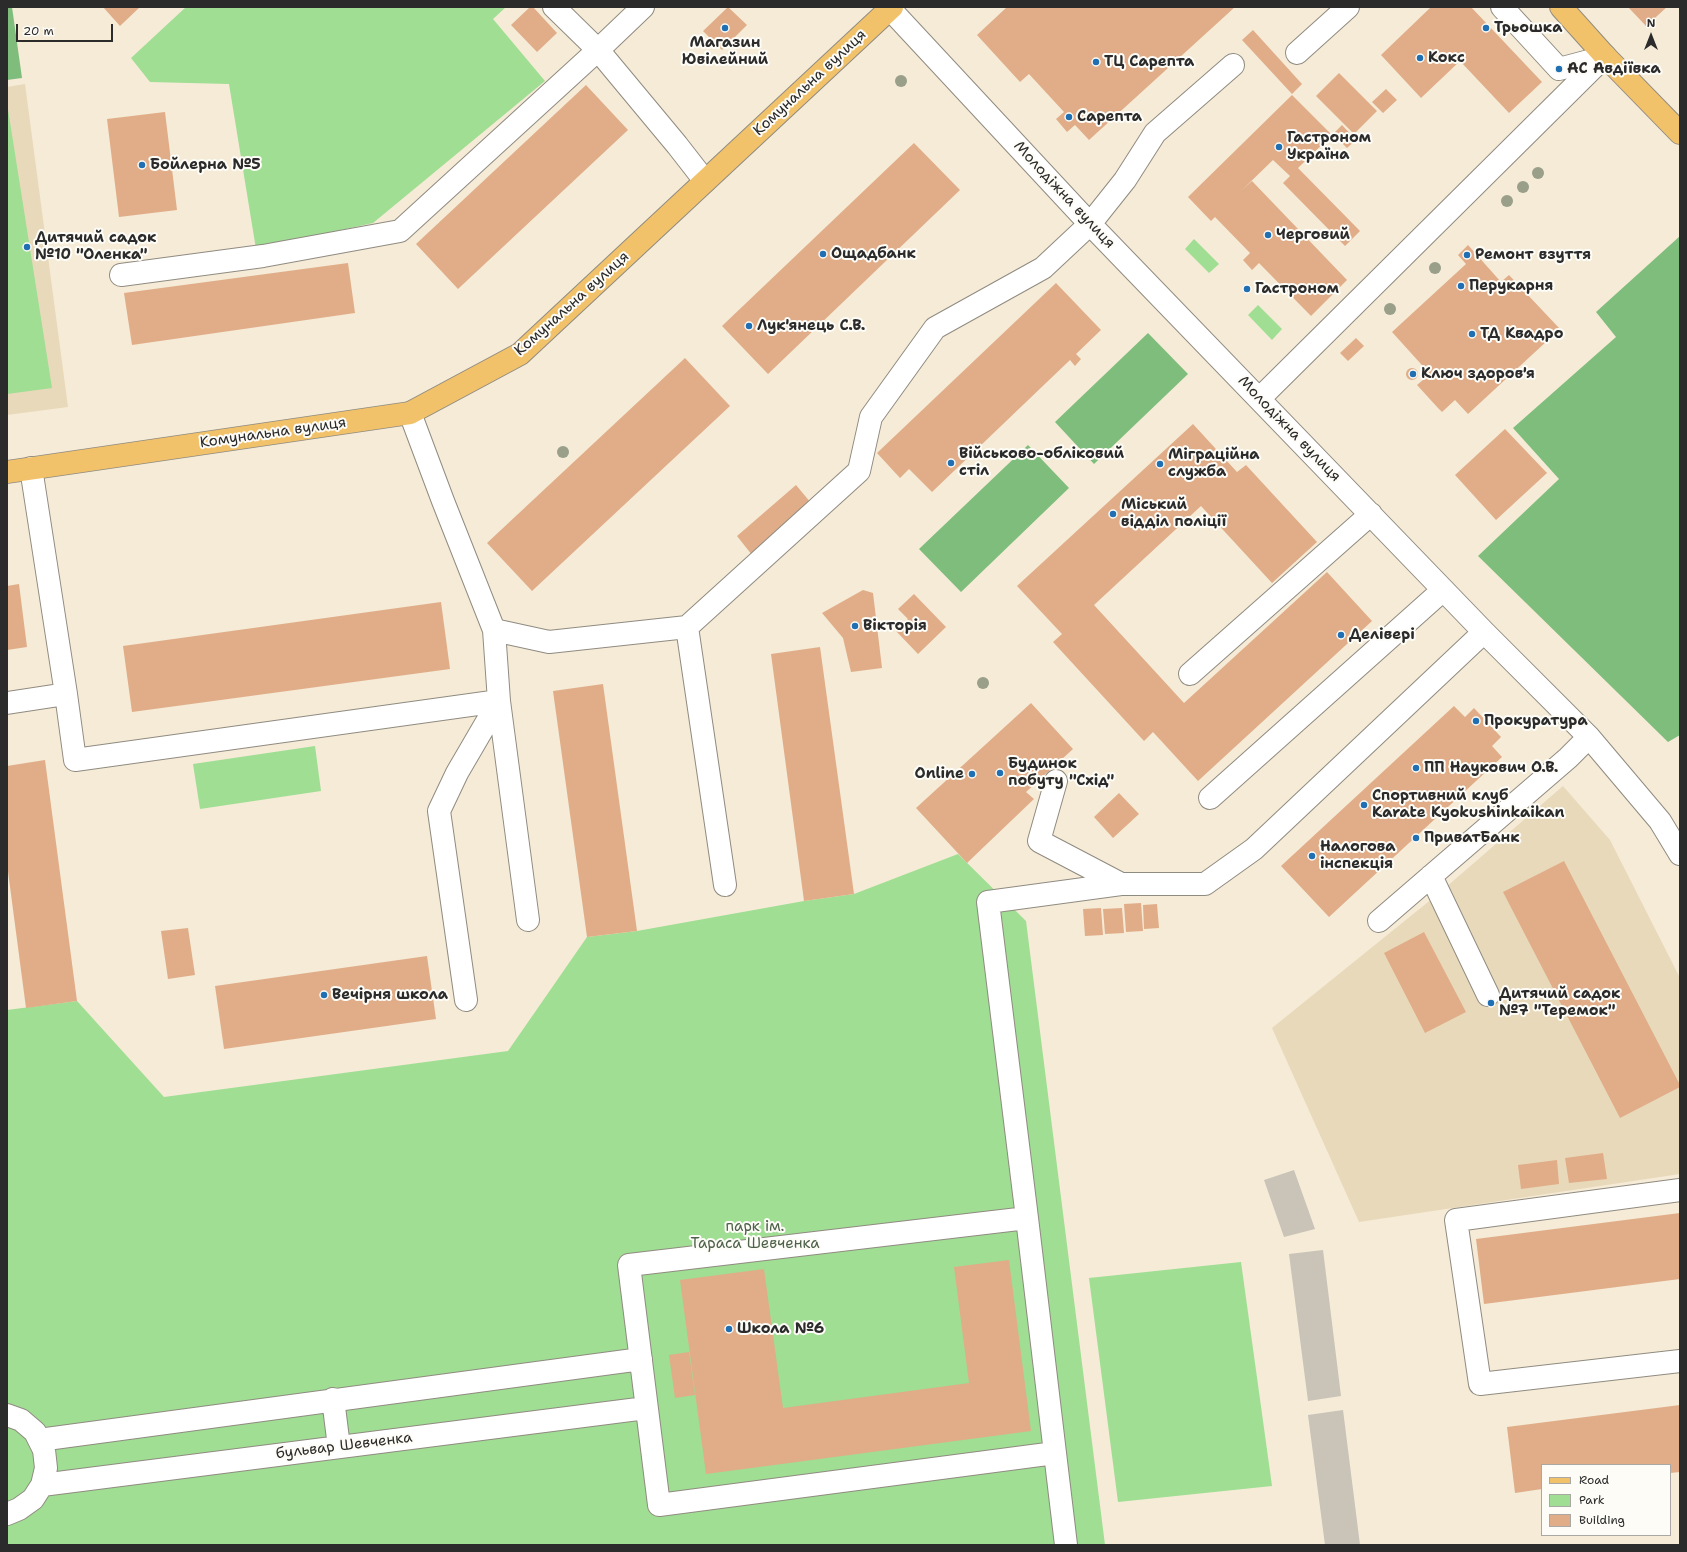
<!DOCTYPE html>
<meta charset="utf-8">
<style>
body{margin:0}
#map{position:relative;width:1687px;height:1552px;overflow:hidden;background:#f5ebd7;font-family:"Shantell Sans",sans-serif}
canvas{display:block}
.frame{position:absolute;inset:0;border:8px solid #2b2b2b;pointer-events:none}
.legend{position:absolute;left:1541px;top:1464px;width:130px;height:72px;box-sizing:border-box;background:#fdfcf7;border:1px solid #a9a8a5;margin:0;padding:5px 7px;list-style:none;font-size:12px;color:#2b2b2b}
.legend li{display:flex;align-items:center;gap:8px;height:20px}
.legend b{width:20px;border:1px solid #a9a8a5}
.north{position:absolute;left:1631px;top:16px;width:40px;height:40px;-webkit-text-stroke:3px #fdfcf7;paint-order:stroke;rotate:0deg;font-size:11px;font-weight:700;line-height:16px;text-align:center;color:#2b2b2b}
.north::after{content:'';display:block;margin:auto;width:14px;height:18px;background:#2b2b2b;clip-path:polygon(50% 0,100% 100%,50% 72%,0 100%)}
.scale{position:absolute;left:16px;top:24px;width:97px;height:18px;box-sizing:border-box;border:2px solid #2b2b2b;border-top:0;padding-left:5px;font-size:12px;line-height:14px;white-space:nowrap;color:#2b2b2b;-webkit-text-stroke:3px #fdfcf7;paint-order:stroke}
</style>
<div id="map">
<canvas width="1687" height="1552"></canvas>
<div class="frame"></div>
<ul class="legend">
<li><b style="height:5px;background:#f2c26a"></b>Road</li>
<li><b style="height:11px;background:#9fde93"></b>Park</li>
<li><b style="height:11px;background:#e0ad88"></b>Building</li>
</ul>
<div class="north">N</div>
<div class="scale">20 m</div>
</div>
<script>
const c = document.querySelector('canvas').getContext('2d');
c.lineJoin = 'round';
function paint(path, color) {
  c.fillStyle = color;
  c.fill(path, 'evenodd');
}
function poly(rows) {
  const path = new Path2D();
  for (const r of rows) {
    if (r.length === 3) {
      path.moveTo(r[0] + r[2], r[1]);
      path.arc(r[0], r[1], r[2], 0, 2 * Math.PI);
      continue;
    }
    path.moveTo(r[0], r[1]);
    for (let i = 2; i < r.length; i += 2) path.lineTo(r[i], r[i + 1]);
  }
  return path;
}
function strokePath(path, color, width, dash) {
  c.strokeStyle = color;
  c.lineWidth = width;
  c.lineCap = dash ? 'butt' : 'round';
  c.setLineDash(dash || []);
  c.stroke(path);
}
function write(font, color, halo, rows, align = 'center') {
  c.font = font + ' "Shantell Sans",sans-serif';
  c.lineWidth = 4;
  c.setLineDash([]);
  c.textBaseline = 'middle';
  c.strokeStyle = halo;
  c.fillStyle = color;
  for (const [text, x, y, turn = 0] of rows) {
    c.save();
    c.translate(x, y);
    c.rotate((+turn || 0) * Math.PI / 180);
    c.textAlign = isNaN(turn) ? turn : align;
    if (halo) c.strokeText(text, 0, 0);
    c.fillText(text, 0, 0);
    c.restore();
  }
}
const built = poly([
 [25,84,68,407,7,415,7,87],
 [1563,786,1610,840,1680,978,1680,1174,1359,1222,1272,1028,1438,894]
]);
const industrial = poly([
 [1294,1170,1315,1229,1284,1237,1264,1180],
 [1323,1250,1341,1396,1308,1401,1289,1254],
 [1343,1410,1360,1545,1325,1545,1308,1415]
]);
const green = poly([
 [186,7,506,7,493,19,545,81,373,223,256,249,229,84,150,82,131,58],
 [7,103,52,388,7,394],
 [1194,239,1219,264,1209,273,1185,249],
 [1258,305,1282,329,1272,340,1248,315],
 [315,746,321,791,200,809,193,764],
 [958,854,1026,921,1105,1545,7,1545,7,1010,77,1001,164,1097,508,1051,587,937,637,931,804,901,854,894],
 [1241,1262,1272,1486,1118,1502,1089,1278]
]);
const forest = poly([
 [7,7,12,7,22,78,7,80],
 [1680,236,1680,735,1668,742,1478,556,1559,479,1513,428,1616,337,1596,312],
 [1148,333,1188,374,1094,464,1055,422],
 [1028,445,1069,488,961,592,919,549]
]);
const building = poly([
 [103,7,140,7,120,26],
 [530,7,533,7,557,33,537,52,511,25],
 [728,7,747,25,722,50,703,31],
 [1007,7,1235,7,1089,140,1075,125,1067,132,1056,119,1064,112,1029,74,1020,82,977,35],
 [1431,7,1471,7,1542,82,1509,113,1460,61,1421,98,1381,55],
 [1628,7,1667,7,1646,26],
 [1253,30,1302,84,1292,94,1242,40],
 [1339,73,1377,111,1354,134,1316,96],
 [586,85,628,130,458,289,416,244],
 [1386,89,1397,100,1383,113,1372,102],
 [1292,95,1332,135,1298,168,1360,231,1345,246,1283,183,1290,176,1273,160,1241,191,1252,181,1347,280,1311,316,1259,263,1252,270,1243,260,1250,253,1215,217,1211,221,1188,197],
 [165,112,177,210,119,217,107,119],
 [1342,125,1356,140,1347,148,1333,134],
 [914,143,960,190,768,374,722,326],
 [1468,245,1501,282,1509,275,1560,329,1468,414,1455,400,1442,412,1438,408,1417,385,1430,374,1392,332,1466,264,1458,255],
 [348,263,355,313,132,345,124,293],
 [1056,283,1101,330,1076,354,1081,359,1075,366,1070,360,932,492,909,469,900,478,877,453],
 [1356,338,1364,346,1348,361,1340,353],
 [685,358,730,406,532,591,487,543],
 [1412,374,6],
 [1193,424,1237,472,1246,465,1317,542,1272,583,1201,506,1094,605,1184,703,1327,572,1372,621,1198,781,1153,732,1144,741,1053,642,1062,634,1017,586],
 [1505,429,1547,473,1496,520,1455,475],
 [796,485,811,503,752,555,737,536],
 [19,584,27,647,7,650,7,586],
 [863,590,873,593,882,668,851,672,843,638,822,613],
 [914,594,946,627,918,654,896,631,908,619,898,609],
 [441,602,450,669,132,712,123,646],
 [820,647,854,894,804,901,771,654],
 [603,684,637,931,587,937,553,691],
 [1031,703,1073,749,1026,792,1034,799,967,863,916,808],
 [1454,706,1465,717,1474,708,1501,737,1492,746,1502,757,1329,917,1281,866],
 [45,760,77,1001,26,1008,7,864,7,766],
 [1119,793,1139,814,1113,838,1094,817],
 [1564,861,1680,1085,1680,1087,1620,1118,1503,892],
 [1141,903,1143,931,1126,932,1124,904],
 [1157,904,1159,928,1144,929,1143,905],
 [1101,908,1103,935,1085,936,1083,909],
 [1122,908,1124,933,1105,934,1103,909],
 [188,928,195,975,168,979,161,931],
 [1424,932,1466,1012,1425,1033,1384,953],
 [427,956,436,1019,224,1049,215,986],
 [1603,1153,1607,1179,1569,1183,1565,1158],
 [1557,1160,1559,1184,1521,1189,1518,1165],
 [1680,1213,1680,1279,1484,1304,1476,1239],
 [1009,1260,1031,1431,706,1474,680,1280,764,1269,783,1408,969,1383,954,1267],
 [689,1352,695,1395,675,1398,669,1355],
 [1680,1405,1680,1472,1670,1473,1670,1465,1542,1465,1542,1489,1515,1493,1507,1427]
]);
const minor = poly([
 [643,7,598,50,677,145,705,181],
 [1502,7,1559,69,1604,57],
 [890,9,1090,224,1484,632,1589,737,1660,821,1680,854],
 [1297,53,1348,7],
 [121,275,263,256,400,231,598,50,554,7],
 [1260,398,1605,56],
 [410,413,443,501,494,630,499,701,528,920],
 [687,627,859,471,871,417,935,328,1043,268,1090,224,1125,180,1155,133,1233,65],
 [494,630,549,642,687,627,725,885],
 [1190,674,1371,514],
 [66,694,75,760,499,701],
 [7,703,66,694,31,468],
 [1056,781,1039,841,1121,884,1205,884,1254,849,1484,632],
 [1210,798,1443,590],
 [1431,876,1488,995],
 [1379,921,1568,758,1589,737],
 [466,1000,439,811,457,773,499,701],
 [1680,1190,1456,1220,1480,1384,1680,1361],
 [1027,1218,988,902,1121,884],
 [333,1399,339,1447],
 [7,1415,21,1420,35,1432,44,1450,46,1468,42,1485,33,1499,19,1509,7,1514],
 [39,1440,641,1359],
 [1055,1453,659,1505,629,1265,1027,1218,1055,1453,1066,1545],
 [42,1485,646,1408]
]);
const major = poly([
 [1561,7,1605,56,1680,133],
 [7,472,410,413,520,354,892,7]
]);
const trees = [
 [901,81],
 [1538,173],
 [1523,187],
 [1507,201],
 [1435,268],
 [1390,309],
 [563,452],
 [983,683]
];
const markers = [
 [725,28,4,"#1f6fb2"],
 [1486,28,4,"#1f6fb2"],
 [1420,58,4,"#1f6fb2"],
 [1096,62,4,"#1f6fb2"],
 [1559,69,4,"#1f6fb2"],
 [1069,117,4,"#1f6fb2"],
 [1279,147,4,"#1f6fb2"],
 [142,165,4,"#1f6fb2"],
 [1268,235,4,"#1f6fb2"],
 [27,247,4,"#1f6fb2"],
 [823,254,4,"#1f6fb2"],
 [1467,255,4,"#1f6fb2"],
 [1461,286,4,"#1f6fb2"],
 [1247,289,4,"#1f6fb2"],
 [749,326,4,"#1f6fb2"],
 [1472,334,4,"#1f6fb2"],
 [1413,374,4,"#1f6fb2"],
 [951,463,4,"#1f6fb2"],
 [1160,464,4,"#1f6fb2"],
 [1113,514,4,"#1f6fb2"],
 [855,626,4,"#1f6fb2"],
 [1341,635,4,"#1f6fb2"],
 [1476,721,4,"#1f6fb2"],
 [1416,768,4,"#1f6fb2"],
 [1000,773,4,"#1f6fb2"],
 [972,774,4,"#1f6fb2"],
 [1364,805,4,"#1f6fb2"],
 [1416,838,4,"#1f6fb2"],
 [1312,856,4,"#1f6fb2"],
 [324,995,4,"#1f6fb2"],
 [1491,1003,4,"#1f6fb2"],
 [729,1329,4,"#1f6fb2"]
];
const poiNames = [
 ["Трьошка",1494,28],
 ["Магазин",725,43,"center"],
 ["Ювілейний",725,60,"center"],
 ["Кокс",1428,58],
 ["ТЦ Сарепта",1104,62],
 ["АС Авдіївка",1567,69],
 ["Сарепта",1077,117],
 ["Гастроном",1287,138],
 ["Україна",1287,155],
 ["Бойлерна №5",150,165],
 ["Черговий",1276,235],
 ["Дитячий садок",35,238],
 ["№10 \"Оленка\"",35,255],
 ["Ощадбанк",831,254],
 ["Ремонт взуття",1475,255],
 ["Перукарня",1469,286],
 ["Гастроном",1255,289],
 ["Лук'янець С.В.",757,326],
 ["ТД Квадро",1480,334],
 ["Ключ здоров'я",1421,374],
 ["Військово-обліковий",959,454],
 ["стіл",959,471],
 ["Міграційна",1168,455],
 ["служба",1168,472],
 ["Міський",1121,505],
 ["відділ поліції",1121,522],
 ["Вікторія",863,626],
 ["Делівері",1349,635],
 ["Прокуратура",1484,721],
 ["Будинок",1008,764],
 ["побуту \"Схід\"",1008,781],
 ["ПП Наукович О.В.",1424,768],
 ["Online",964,774,"right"],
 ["Спортивний клуб",1372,796],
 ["Karate Kyokushinkaikan",1372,813],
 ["ПриватБанк",1424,838],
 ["Налогова",1320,847],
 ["інспекція",1320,864],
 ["Дитячий садок",1499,994],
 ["№7 \"Теремок\"",1499,1011],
 ["Вечірня школа",332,995],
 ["Школа №6",737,1329]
];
const streetNames = [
 ["Комунальна вулиця",810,83,-43],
 ["Молодіжна вулиця",1064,195,47],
 ["Комунальна вулиця",572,304,-42],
 ["Молодіжна вулиця",1289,429,46],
 ["Комунальна вулиця",273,433,-8],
 ["бульвар Шевченка",344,1446,-7]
];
const parkNames = [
 ["парк ім.",755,1227],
 ["Тараса Шевченка",755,1244]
];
paint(built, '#e8d9ba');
paint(industrial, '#c9c3b8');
paint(green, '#9fde93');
paint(forest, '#7fbd7d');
paint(building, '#e0ad88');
strokePath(minor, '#908b81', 24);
strokePath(major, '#908b81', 24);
strokePath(minor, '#fff', 22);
strokePath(major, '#f2c26a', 22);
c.fillStyle = '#999f89';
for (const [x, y] of trees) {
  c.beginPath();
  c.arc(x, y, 6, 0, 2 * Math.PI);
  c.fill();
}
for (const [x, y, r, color] of markers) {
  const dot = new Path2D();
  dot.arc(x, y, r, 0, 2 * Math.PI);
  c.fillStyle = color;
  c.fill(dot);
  strokePath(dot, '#fdfcf7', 1.5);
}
write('bold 15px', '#2b2b2b', '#fdfcf7', poiNames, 'left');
write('15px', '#2b2b2b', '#fdfcf7', streetNames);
write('15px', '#4e614a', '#fdfcf7', parkNames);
</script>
